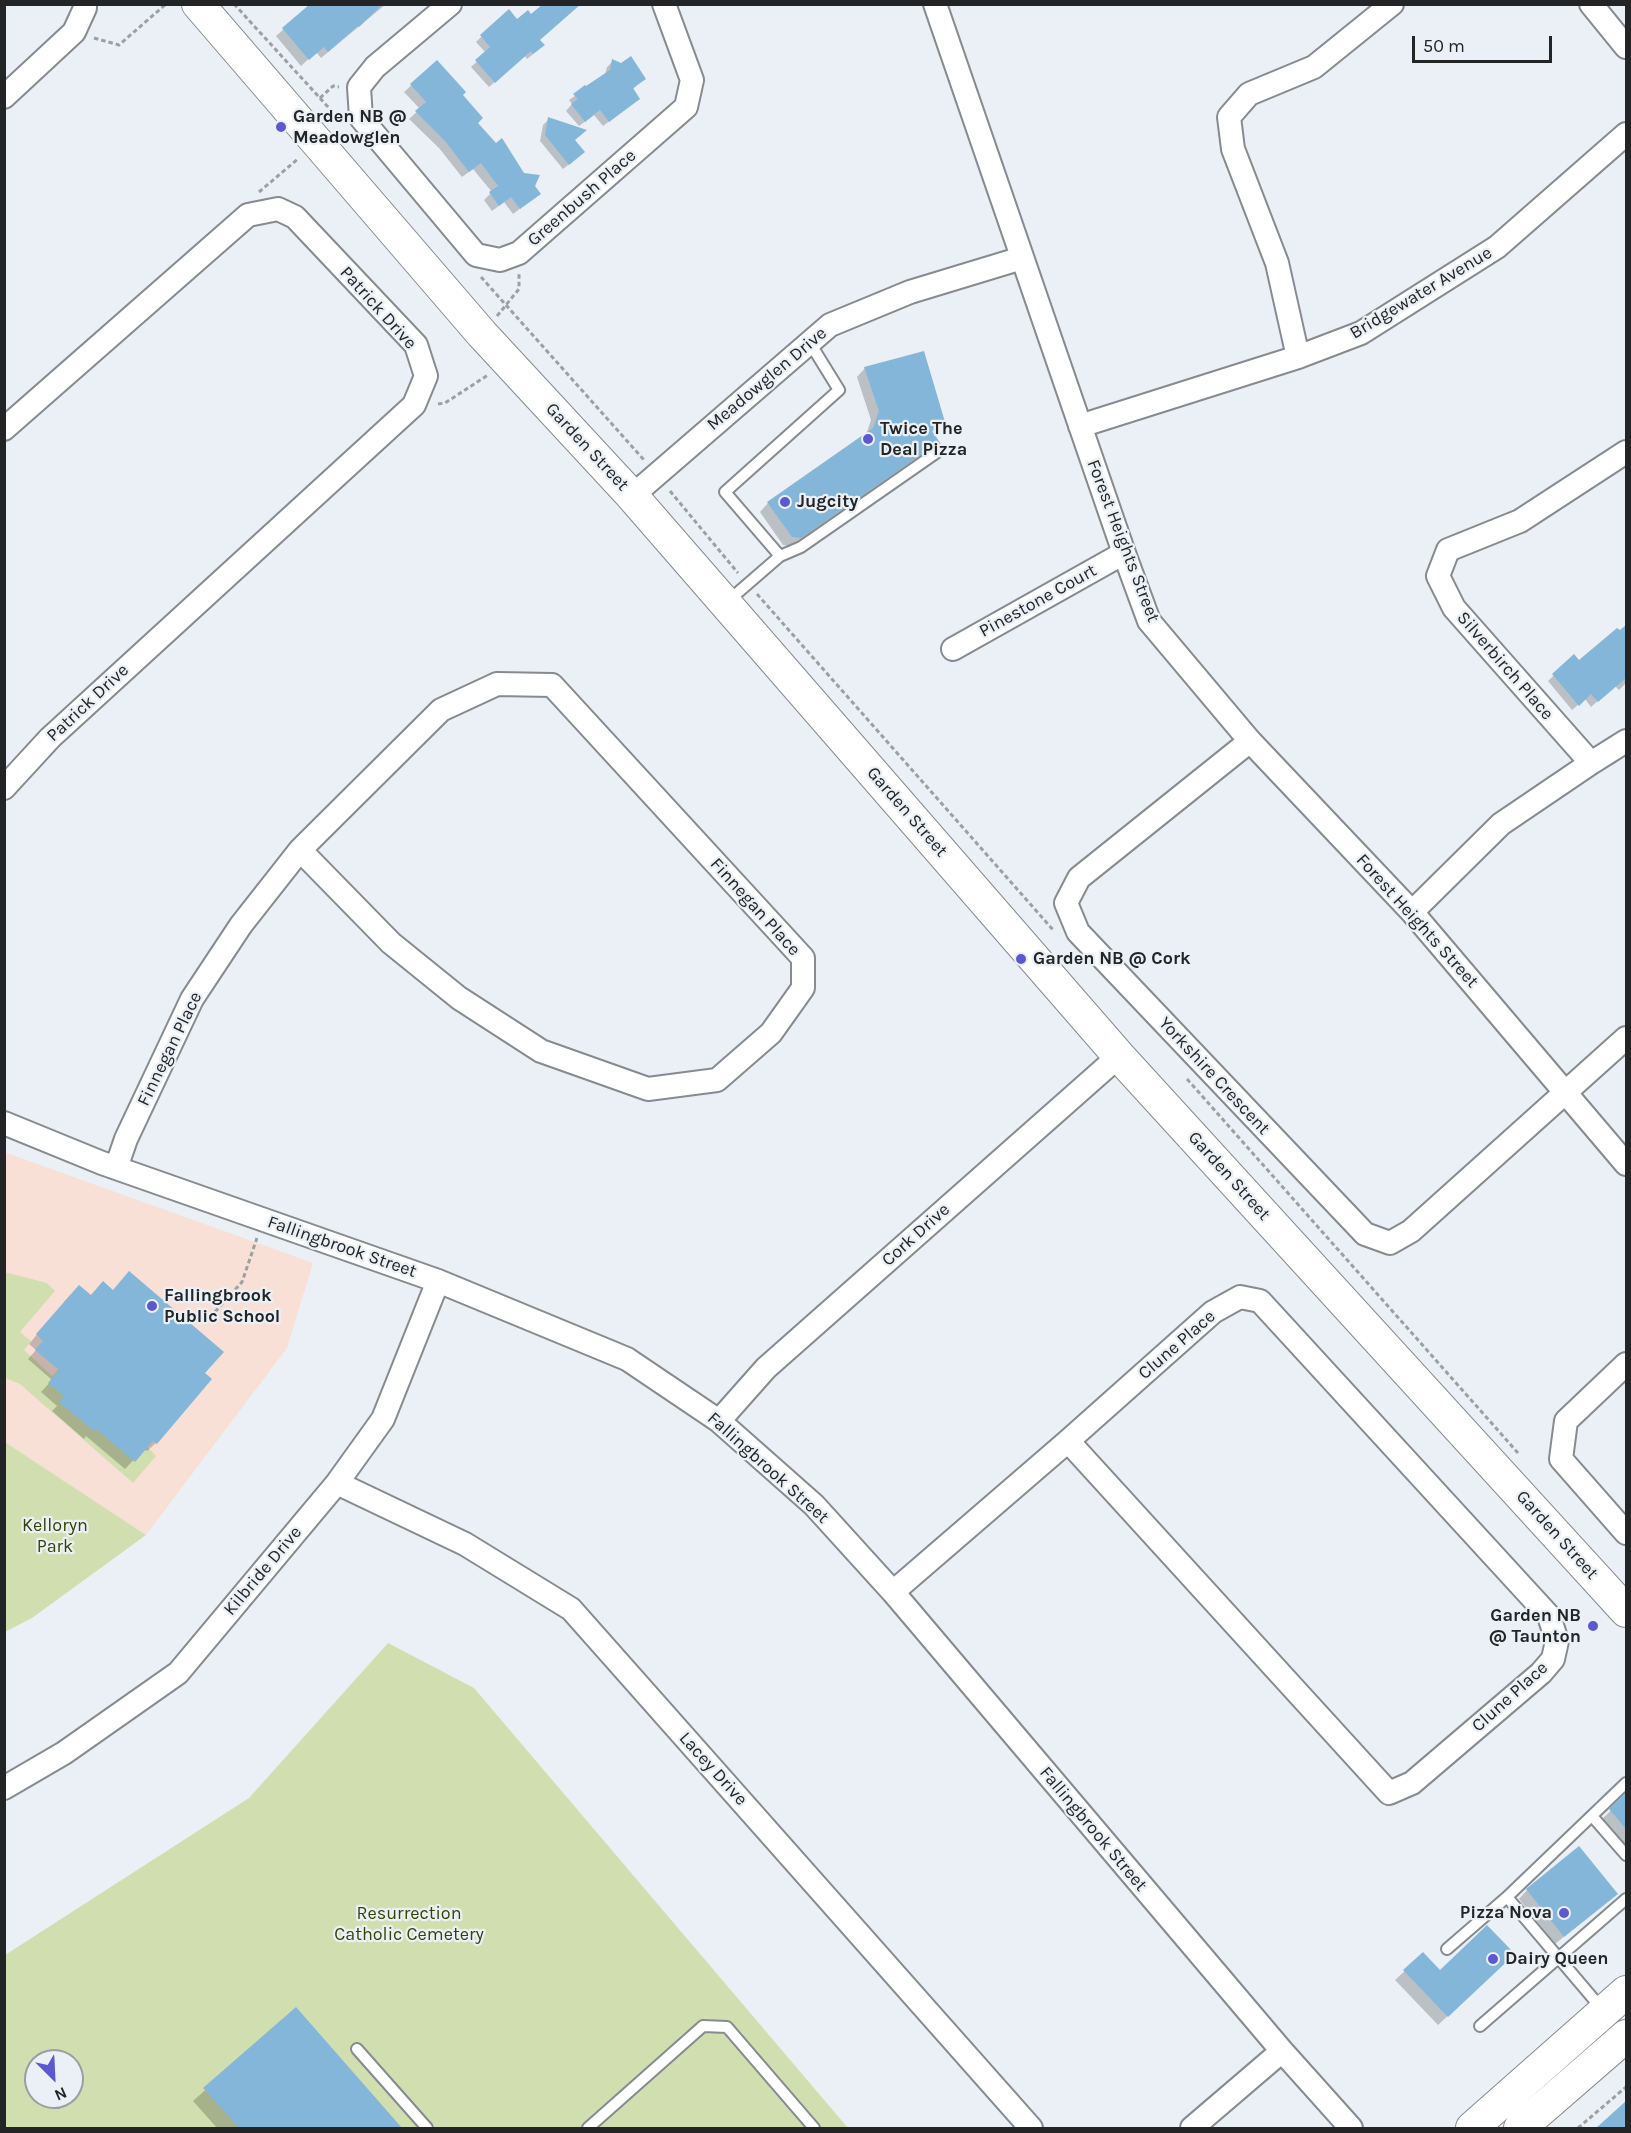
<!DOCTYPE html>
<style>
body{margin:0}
#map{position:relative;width:1631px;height:2133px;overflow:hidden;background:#eaf0f5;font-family:Karla,sans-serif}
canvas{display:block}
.frame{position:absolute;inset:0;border:6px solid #222426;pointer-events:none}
.north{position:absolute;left:24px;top:2049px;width:60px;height:60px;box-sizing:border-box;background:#eaf0f5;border:2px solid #9a9ea2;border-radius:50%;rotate:156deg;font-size:16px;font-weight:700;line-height:24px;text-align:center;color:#222426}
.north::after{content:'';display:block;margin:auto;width:21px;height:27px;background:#5c58d0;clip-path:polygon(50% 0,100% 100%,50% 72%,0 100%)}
.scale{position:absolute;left:1412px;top:36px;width:140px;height:27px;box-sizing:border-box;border:3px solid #222426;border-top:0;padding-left:8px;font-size:18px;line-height:21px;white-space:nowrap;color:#222426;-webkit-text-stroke:4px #eaf0f5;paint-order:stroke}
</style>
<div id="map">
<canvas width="1631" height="2133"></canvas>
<div class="frame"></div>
<div class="north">N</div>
<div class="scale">50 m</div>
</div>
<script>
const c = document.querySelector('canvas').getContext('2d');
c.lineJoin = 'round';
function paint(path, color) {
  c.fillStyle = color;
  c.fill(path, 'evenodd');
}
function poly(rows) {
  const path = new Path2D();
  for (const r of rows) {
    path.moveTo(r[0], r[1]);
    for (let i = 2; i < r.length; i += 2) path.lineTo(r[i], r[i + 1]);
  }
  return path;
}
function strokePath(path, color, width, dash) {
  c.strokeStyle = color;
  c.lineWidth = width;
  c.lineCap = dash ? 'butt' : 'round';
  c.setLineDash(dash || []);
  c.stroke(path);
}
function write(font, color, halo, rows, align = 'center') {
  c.font = font + ' Karla,sans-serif';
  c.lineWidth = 4.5;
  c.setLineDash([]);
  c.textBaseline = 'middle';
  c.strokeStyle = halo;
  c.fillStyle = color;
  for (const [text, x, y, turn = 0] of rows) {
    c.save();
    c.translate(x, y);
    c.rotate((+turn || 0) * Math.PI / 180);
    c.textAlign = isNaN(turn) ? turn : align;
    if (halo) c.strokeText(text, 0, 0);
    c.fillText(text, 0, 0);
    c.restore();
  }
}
const education = poly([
 [4,1152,313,1263,287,1348,146,1535,5,1442]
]);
const green = poly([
 [4,1272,47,1283,55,1291,20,1332,31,1341,24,1350,52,1376,66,1361,156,1456,133,1483,20,1384,5,1378],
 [5,1442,146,1535,32,1618,5,1632],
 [388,1643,474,1688,848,2128,5,2128,5,1955,249,1798],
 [36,2061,72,2061,72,2097,36,2097]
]);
const shadow = poly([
 [313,4,386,4,321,58,316,52,301,66,276,36],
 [517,21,541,36,537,51,527,59,525,56,489,87,471,67,486,53,476,42,496,22],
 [613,61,622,64,644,79,632,90,632,104,603,126,594,115,579,126,566,111,572,104,569,100,605,75,607,67],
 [437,62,461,95,476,123,524,174,539,194,513,214,504,202,492,211,484,200,492,192,473,169,462,177,439,148,409,119,420,109,404,92],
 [549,119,573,141,577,158,563,169,540,141,543,125],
 [865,368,943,421,931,433,939,444,931,453,921,455,791,546,783,545,760,512,768,503,866,435,871,420,857,377],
 [1626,627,1626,683,1619,690,1615,686,1591,707,1585,699,1572,710,1548,681,1574,656,1579,662],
 [70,1295,203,1373,156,1443,147,1451,144,1449,125,1469,86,1436,84,1439,52,1411,57,1406,41,1392,52,1380,28,1359,36,1350,29,1344],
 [1626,1796,1626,1848,1602,1819],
 [1527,1890,1616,1894,1555,1944,1519,1899],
 [1423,1954,1440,1972,1504,1963,1438,2025,1395,1980],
 [296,2009,400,2128,217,2128,193,2101],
 [1626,2103,1626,2128,1598,2128]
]);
const building = poly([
 [310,4,383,4,359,27,358,26,328,52,324,47,309,60,282,28],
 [543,4,581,4,540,40,545,45,533,54,531,51,495,83,475,60,490,47,480,35,509,9,517,19,528,10,531,14],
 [631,56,646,79,633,88,640,99,609,122,600,110,585,122,571,104,578,99,573,94,585,85,586,86,610,70,612,59,621,63],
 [437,60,466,92,463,95,483,118,478,123,496,143,502,138,524,173,540,175,535,186,541,194,520,209,511,197,499,206,489,192,498,186,481,163,469,172,445,141,415,111,426,102,410,84],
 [548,117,587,130,575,140,585,152,569,165,545,135],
 [924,351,945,422,932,431,941,444,932,447,801,538,792,537,767,502,873,428,879,411,864,367],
 [1626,625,1626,678,1598,702,1591,694,1579,706,1552,674,1574,654,1579,660,1617,628,1620,630],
 [129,1271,224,1352,205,1373,212,1379,157,1444,153,1441,135,1462,96,1429,94,1431,59,1402,64,1396,48,1383,59,1370,35,1350,43,1341,36,1334,79,1285,91,1295,103,1281,113,1290],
 [1626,1793,1626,1829,1609,1809],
 [1579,1846,1618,1894,1564,1937,1526,1889],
 [1487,1925,1515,1954,1448,2017,1403,1970,1423,1952,1440,1970],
 [296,2007,402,2128,239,2128,203,2088],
 [1626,2101,1626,2128,1596,2128]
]);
const path = poly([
 [234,4,340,120],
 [94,38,119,45,166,4],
 [320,98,333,86,339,87],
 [259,192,299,158],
 [481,277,644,460],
 [497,316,519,289,519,273],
 [438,404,445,403,488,375],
 [670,491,738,573],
 [757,594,1054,931],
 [1187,1079,1518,1453],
 [205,1323,242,1282,257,1238],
 [1578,2128,1626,2087]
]);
const lane = poly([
 [780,556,801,547,936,453],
 [728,601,780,556,725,492,839,390,810,343],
 [1592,1816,1626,1855],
 [1507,1897,1602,2009],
 [1447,1949,1507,1897,1626,1783],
 [1480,2026,1626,1899],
 [357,2049,427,2128],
 [588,2128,703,2026,727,2027,814,2128]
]);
const street = poly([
 [450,4,375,67,359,87,361,118,476,255,500,260,519,253,686,107,692,80,664,4],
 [935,4,1124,553,1149,621,1250,741,1412,912,1626,1164],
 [1591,4,1626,47],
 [4,97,74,32,85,8,85,4],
 [1298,357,1277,263,1233,149,1229,117,1249,94,1314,67,1392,4],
 [1080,426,1298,357,1361,333,1497,247,1626,134],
 [4,429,248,215,278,209,295,217,416,345,426,376,414,405,50,738,4,788],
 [632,496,830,325,910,292,1022,258],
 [953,649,1124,553],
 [1250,741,1079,878,1066,903,1078,932,1365,1234,1390,1243,1411,1231,1626,1038],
 [1591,763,1454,608,1438,576,1448,550,1520,521,1626,452],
 [1412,912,1501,824,1591,763,1626,741],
 [4,1123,102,1163,438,1281,627,1359,719,1421,814,1505,893,1592,1282,2051,1351,2128],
 [116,1168,126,1139,192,999,241,925,300,850,441,710,497,684,552,685,803,958,803,988,771,1033,717,1080,648,1089,541,1051,459,998,391,943,300,850],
 [1626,1364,1566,1421,1561,1459,1626,1533],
 [719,1421,766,1368,1119,1056],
 [337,1483,465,1544,571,1609,1031,2128],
 [893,1592,1068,1441,1213,1312,1240,1297,1260,1301,1549,1616,1557,1641,1553,1659,1541,1673,1412,1783,1389,1793,1068,1441],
 [4,1788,64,1753,178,1673,337,1483,383,1419,438,1281],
 [1192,2128,1282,2051]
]);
const secondary = poly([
 [198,4,482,334,632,496,1119,1056,1626,1611],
 [1472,2128,1626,1992],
 [1520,2128,1626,2036]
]);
const markers = [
 [281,127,6,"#5c58d0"],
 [868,439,6,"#5c58d0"],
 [785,502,6,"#5c58d0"],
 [1021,959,6,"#5c58d0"],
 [152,1306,6,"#5c58d0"],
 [1593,1626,6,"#5c58d0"],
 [1564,1913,6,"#5c58d0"],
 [1493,1959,6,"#5c58d0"]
];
const poiNames = [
 ["Garden NB @",293,117],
 ["Meadowglen",293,138],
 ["Twice The",880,429],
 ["Deal Pizza",880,450],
 ["Jugcity",797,502],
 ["Garden NB @ Cork",1033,959],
 ["Fallingbrook",164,1296],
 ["Public School",164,1317],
 ["Garden NB",1581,1616,"right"],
 ["@ Taunton",1581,1637,"right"],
 ["Pizza Nova",1552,1913,"right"],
 ["Dairy Queen",1505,1959]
];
const streetNames = [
 ["Greenbush Place",582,198,-41],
 ["Bridgewater Avenue",1421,293,-31],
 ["Patrick Drive",378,308,48],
 ["Meadowglen Drive",767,379,-40],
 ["Garden Street",587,447,47],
 ["Forest Heights Street",1123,541,69],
 ["Pinestone Court",1038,601,-29],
 ["Silverbirch Place",1505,666,49],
 ["Patrick Drive",88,703,-43],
 ["Garden Street",907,812,49],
 ["Finnegan Place",755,907,48],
 ["Forest Heights Street",1417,921,48],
 ["Finnegan Place",170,1049,-64],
 ["Yorkshire Crescent",1214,1076,47],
 ["Garden Street",1229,1176,48],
 ["Cork Drive",916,1235,-42],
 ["Fallingbrook Street",342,1247,19],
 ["Clune Place",1177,1345,-41],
 ["Fallingbrook Street",768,1468,42],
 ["Garden Street",1557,1535,48],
 ["Kilbride Drive",263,1571,-50],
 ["Clune Place",1510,1697,-42],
 ["Lacey Drive",713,1769,48],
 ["Fallingbrook Street",1093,1829,50]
];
const parkNames = [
 ["Kelloryn",55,1526],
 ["Park",55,1547],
 ["Resurrection",409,1914],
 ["Catholic Cemetery",409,1935]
];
paint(education, '#f8e0d6');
paint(green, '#d1dfb0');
paint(shadow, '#0003');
paint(building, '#84b6da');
strokePath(lane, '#868b8f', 14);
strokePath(street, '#868b8f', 26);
strokePath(secondary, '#868b8f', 34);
strokePath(path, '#9ba0a3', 3, [4.5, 3]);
strokePath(lane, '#fff', 10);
strokePath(street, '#fff', 22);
strokePath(secondary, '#fff', 32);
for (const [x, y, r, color] of markers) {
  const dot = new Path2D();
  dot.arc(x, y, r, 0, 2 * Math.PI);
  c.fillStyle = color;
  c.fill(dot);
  strokePath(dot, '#eaf0f5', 2);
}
write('bold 18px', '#222426', '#eaf0f5', poiNames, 'left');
write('18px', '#222426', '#eaf0f5', streetNames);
write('18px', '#364203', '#eaf0f5', parkNames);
</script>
